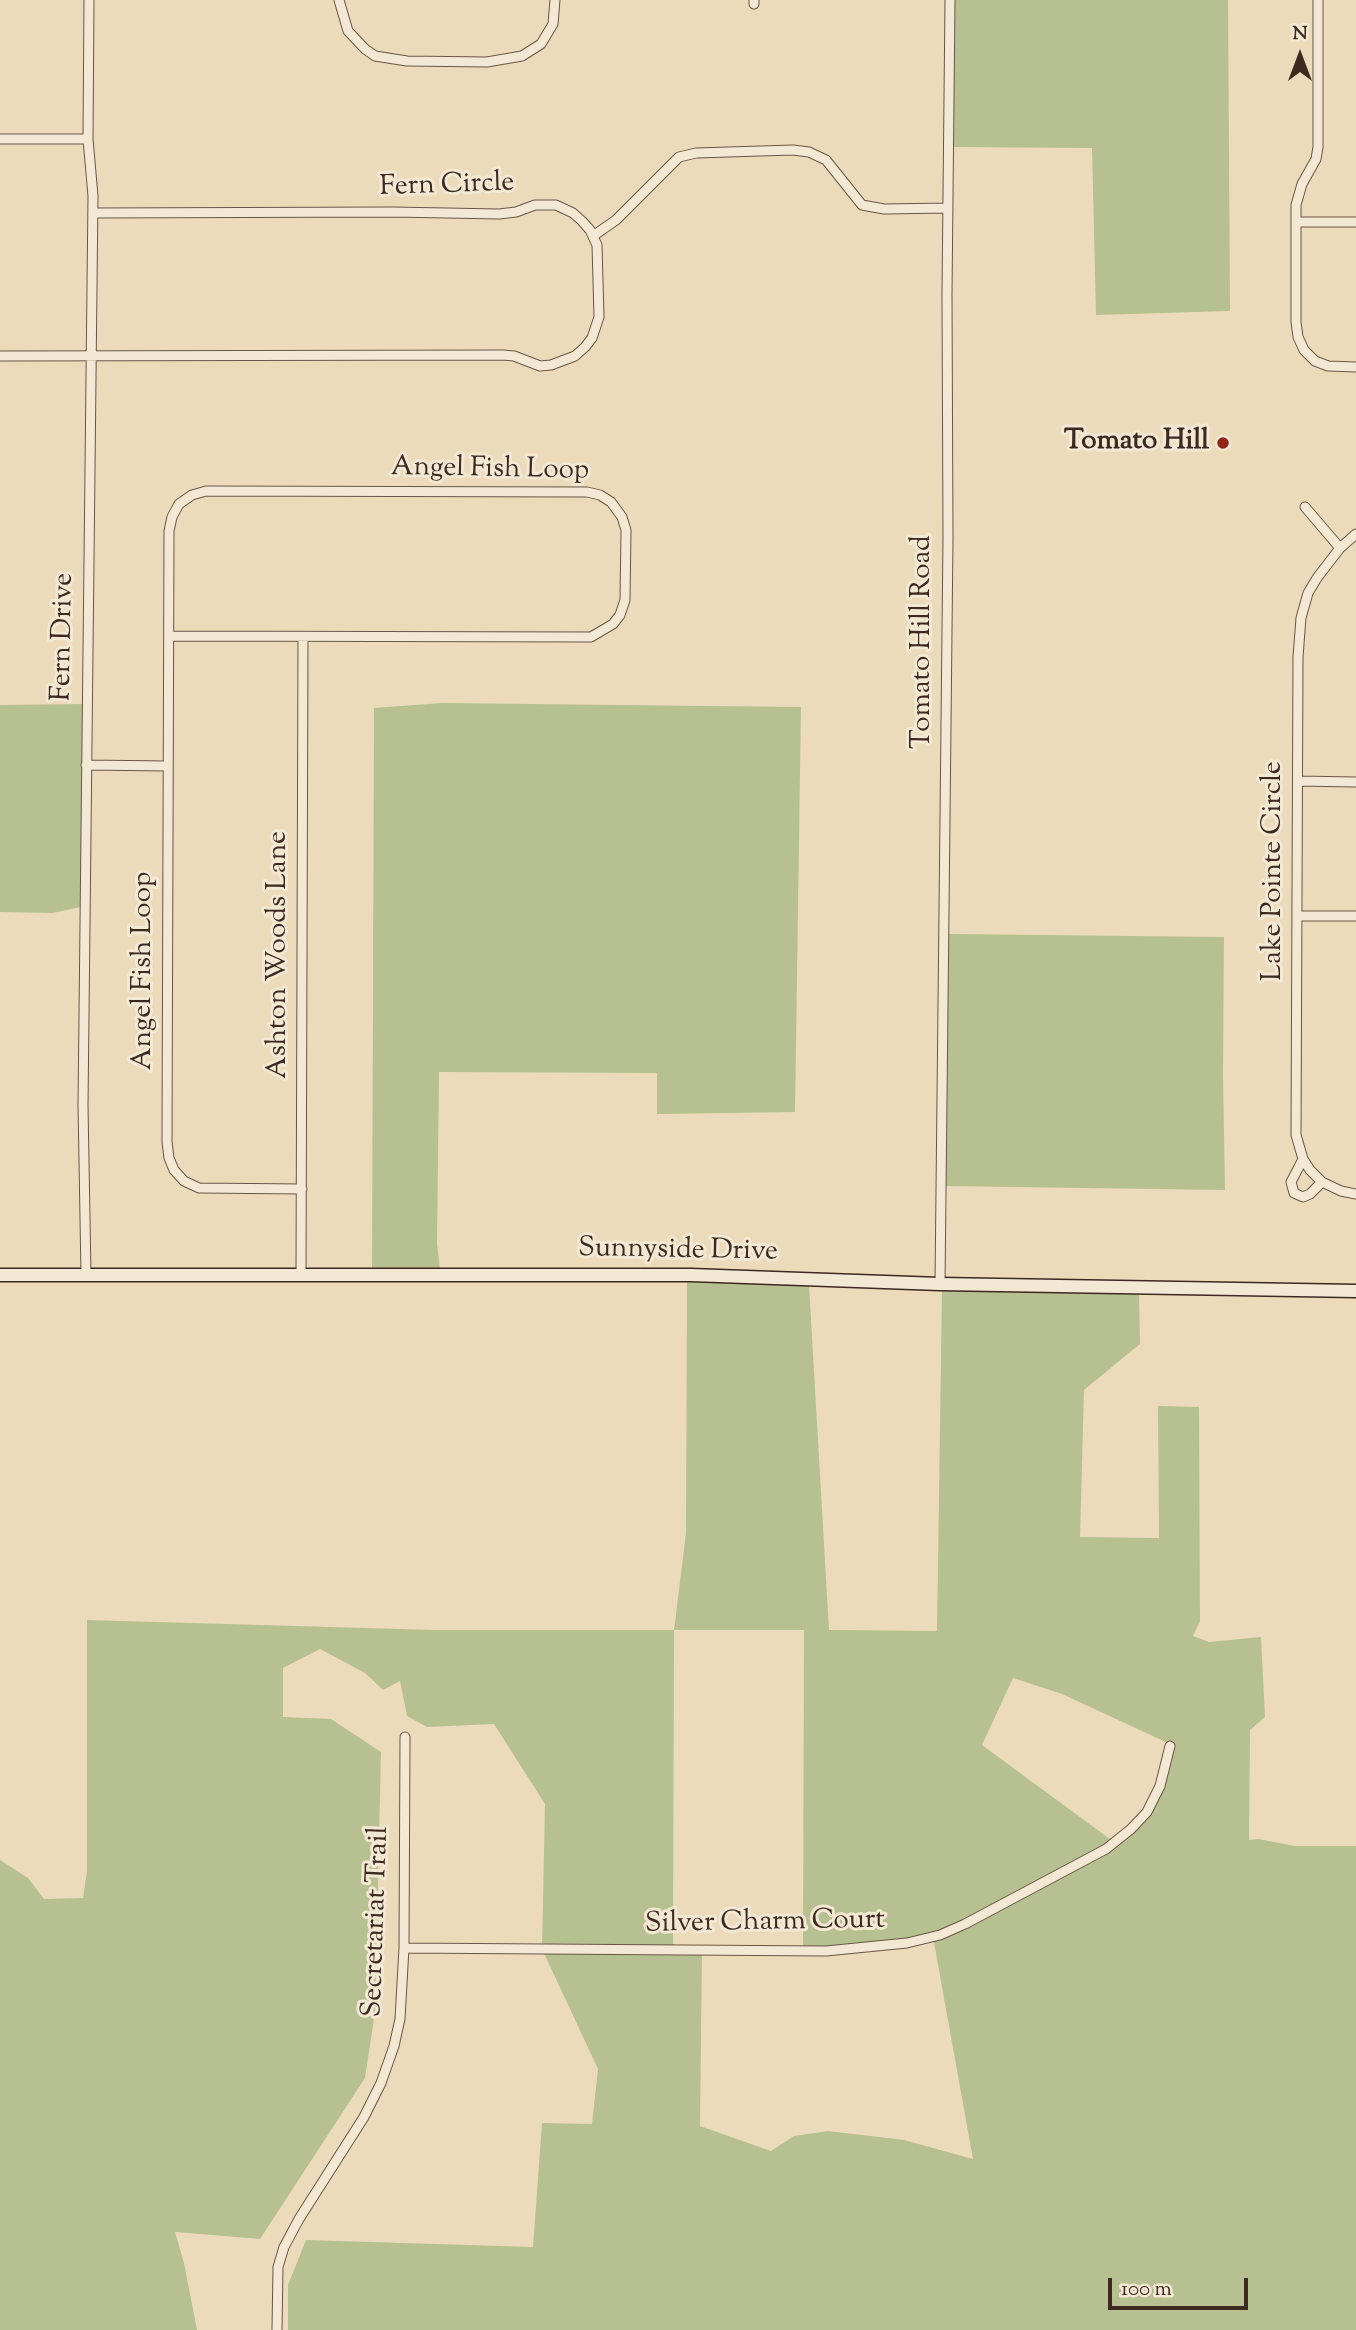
<!DOCTYPE html>
<style>
body{margin:0}
#map{position:relative;width:1356px;height:2330px;overflow:hidden;background:#ecdbbb;font-family:"Sorts Mill Goudy",serif}
canvas{display:block}
.north{position:absolute;left:1265px;top:21px;width:70px;height:70px;-webkit-text-stroke:5px #f3e8d3;paint-order:stroke;rotate:0deg;font-size:19px;font-weight:700;line-height:28px;text-align:center;color:#3c291f}
.north::after{content:'';display:block;margin:auto;width:24px;height:32px;background:#3c291f;clip-path:polygon(50% 0,100% 100%,50% 72%,0 100%)}
.scale{position:absolute;left:1108px;top:2278px;width:140px;height:32px;box-sizing:border-box;border:4px solid #3c291f;border-top:0;padding-left:9px;font-size:21px;line-height:24px;white-space:nowrap;color:#3c291f;-webkit-text-stroke:5px #f3e8d3;paint-order:stroke}
</style>
<div id="map">
<canvas width="1356" height="2330"></canvas>
<div class="north">N</div>
<div class="scale">100 m</div>
</div>
<script>
const c = document.querySelector('canvas').getContext('2d');
c.lineJoin = 'round';
function paint(path, color) {
  c.fillStyle = color;
  c.fill(path, 'evenodd');
}
function poly(rows) {
  const path = new Path2D();
  for (const r of rows) {
    path.moveTo(r[0], r[1]);
    for (let i = 2; i < r.length; i += 2) path.lineTo(r[i], r[i + 1]);
  }
  return path;
}
function strokePath(path, color, width, dash) {
  c.strokeStyle = color;
  c.lineWidth = width;
  c.lineCap = dash ? 'butt' : 'round';
  c.setLineDash(dash || []);
  c.stroke(path);
}
function write(font, color, halo, rows, align = 'center') {
  c.font = font + ' "Sorts Mill Goudy",serif';
  c.lineWidth = 6;
  c.setLineDash([]);
  c.textBaseline = 'middle';
  c.strokeStyle = halo;
  c.fillStyle = color;
  for (const [text, x, y, turn = 0] of rows) {
    c.save();
    c.translate(x, y);
    c.rotate((+turn || 0) * Math.PI / 180);
    c.textAlign = isNaN(turn) ? turn : align;
    if (halo) c.strokeText(text, 0, 0);
    c.fillText(text, 0, 0);
    c.restore();
  }
}
const green = poly([
 [952,0,1228,0,1230,311,1096,315,1092,148,950,147],
 [442,703,801,707,795,1112,657,1114,657,1073,439,1072,437,1244,440,1269,372,1269,374,708],
 [83,704,85,906,53,913,0,912,0,705],
 [949,934,1224,937,1223,1074,1225,1190,944,1186],
 [687,1281,809,1285,829,1630,937,1631,942,1290,1139,1294,1140,1344,1084,1390,1080,1537,1159,1538,1158,1406,1199,1407,1200,1621,1193,1636,1209,1642,1261,1637,1265,1717,1250,1730,1249,1840,1258,1839,1295,1846,1356,1846,1356,2330,288,2330,288,2285,306,2240,533,2247,542,2123,592,2124,598,2069,542,1949,545,1804,494,1724,427,1727,407,1716,400,1681,383,1690,365,1673,320,1649,283,1668,283,1717,331,1719,381,1752,375,2012,365,2078,260,2239,175,2232,184,2263,197,2330,0,2330,0,1860,28,1878,44,1899,83,1898,87,1871,87,1620,436,1630,674,1630,686,1533],
 [674,1630,804,1630,803,1950,933,1937,973,2159,904,2140,828,2131,794,2136,771,2151,700,2126,702,1949,673,1949],
 [1013,1678,1062,1694,1170,1744,1162,1773,1145,1814,1114,1842,982,1745]
]);
const street = poly([
 [339,0,348,31,365,49,375,56,407,61,487,62,522,56,541,44,553,24,555,0],
 [1318,0,1318,147,1316,159,1302,184,1296,205,1296,322,1298,337,1304,350,1315,361,1328,366,1356,367],
 [754,4,754,0],
 [0,139,88,139],
 [1296,222,1356,222],
 [593,236,616,220,679,157,696,153,793,150,809,152,826,160,862,205,884,209,948,208],
 [0,356,503,355,514,356,540,366,551,365,575,356,585,347,592,338,599,317,597,245,590,230,582,221,573,213,556,205,535,205,516,212,499,214,393,212,93,213],
 [1305,507,1340,548],
 [1356,534,1340,548,1317,578,1308,593,1301,618,1298,657,1296,1135,1303,1159,1310,1170,1322,1182,1341,1191,1356,1194],
 [169,636,591,637,613,624,620,615,625,600,626,530,622,517,611,502,600,495,587,492,206,491,192,495,179,504,172,517,169,531,167,1142,169,1158,174,1170,184,1181,199,1188,302,1189],
 [86,765,168,766],
 [1298,781,1356,782],
 [1297,916,1356,916],
 [1303,1159,1291,1182,1294,1193,1303,1197,1310,1194,1322,1182],
 [301,1274,303,637],
 [86,1275,83,1105,93,196,88,139,89,0],
 [940,1284,948,538,947,294,950,0],
 [404,1948,826,1951,907,1943,940,1935,965,1924,1106,1849,1131,1829,1147,1812,1160,1786,1170,1746],
 [277,2330,278,2267,284,2247,299,2219,364,2117,381,2083,394,2046,400,2019,404,1948,405,1737]
]);
const secondary = poly([
 [0,1275,691,1275,940,1284,1356,1291]
]);
const markers = [
 [1223,443,7,"#8f2418"]
];
const streetNames = [
 ["Fern Circle",447,187,-2],
 ["Angel Fish Loop",490,471,1],
 ["Fern Drive",65,637,-89],
 ["Tomato Hill Road",924,642,-90],
 ["Lake Pointe Circle",1275,871,-90],
 ["Ashton Woods Lane",280,955,-90],
 ["Angel Fish Loop",145,971,-90],
 ["Sunnyside Drive",678,1252,1],
 ["Secretariat Trail",378,1922,-88],
 ["Silver Charm Court",765,1924,-1]
];
const poiNames = [
 ["Tomato Hill",1209,443]
];
paint(green, '#b7c091');
strokePath(street, '#685646', 11);
strokePath(secondary, '#3c291f', 15);
strokePath(street, '#f3e8d3', 9);
strokePath(secondary, '#f3e8d3', 12);
for (const [x, y, r, color] of markers) {
  const dot = new Path2D();
  dot.arc(x, y, r, 0, 2 * Math.PI);
  c.fillStyle = color;
  c.fill(dot);
  strokePath(dot, '#f3e8d3', 2.5);
}
write('28px', '#3c291f', '#f3e8d3', streetNames);
write('bold 28px', '#3c291f', '#f3e8d3', poiNames, 'right');
</script>
